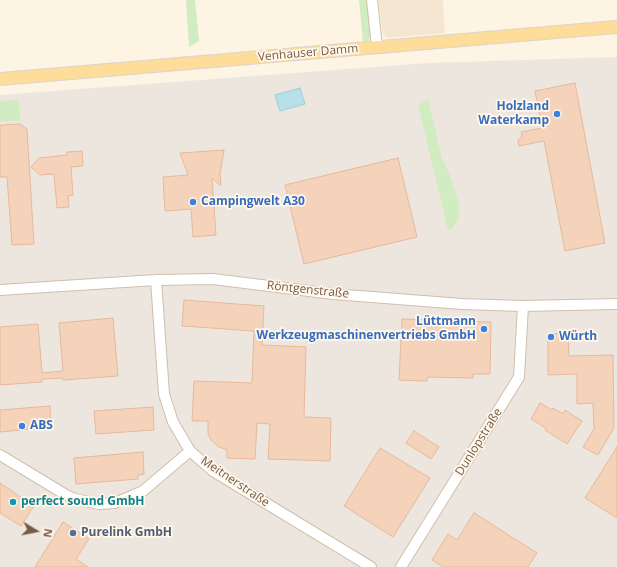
<!DOCTYPE html>
<meta charset="utf-8">
<style>
body{margin:0}
#map{position:relative;width:617px;height:567px;overflow:hidden;background:#fdf4e4;font-family:"Open Sans",sans-serif}
canvas{display:block}
.north{position:absolute;left:16px;top:511px;width:40px;height:40px;-webkit-text-stroke:3px #fff8eb;paint-order:stroke;rotate:100deg;font-size:11px;font-weight:700;line-height:16px;text-align:center;color:#775a48}
.north::after{content:'';display:block;margin:auto;width:14px;height:18px;background:#775a48;clip-path:polygon(50% 0,100% 100%,50% 72%,0 100%)}
</style>
<div id="map">
<canvas width="617" height="567"></canvas>
<div class="north">N</div>
</div>
<script>
const c = document.querySelector('canvas').getContext('2d');
c.lineJoin = 'round';
function paint(path, color) {
  c.fillStyle = color;
  c.fill(path, 'evenodd');
}
function poly(rows) {
  const path = new Path2D();
  for (const r of rows) {
    path.moveTo(r[0], r[1]);
    for (let i = 2; i < r.length; i += 2) path.lineTo(r[i], r[i + 1]);
  }
  return path;
}
function strokePath(path, color, width, dash) {
  c.strokeStyle = color;
  c.lineWidth = width;
  c.lineCap = dash ? 'butt' : 'round';
  c.setLineDash(dash || []);
  c.stroke(path);
}
function write(font, color, halo, rows, align = 'center') {
  c.font = font + ' "Open Sans",sans-serif';
  c.lineWidth = 3.5;
  c.setLineDash([]);
  c.textBaseline = 'middle';
  c.strokeStyle = halo;
  c.fillStyle = color;
  for (const [text, x, y, turn = 0] of rows) {
    c.save();
    c.translate(x, y);
    c.rotate((+turn || 0) * Math.PI / 180);
    c.textAlign = isNaN(turn) ? turn : align;
    if (halo) c.strokeText(text, 0, 0);
    c.fillText(text, 0, 0);
    c.restore();
  }
}
const residential = poly([
 [378,0,443,0,445,33,388,38,383,35]
]);
const industrial = poly([
 [617,57,617,567,0,567,0,95,428,63]
]);
const green = poly([
 [186,0,195,0,199,41,189,47],
 [359,0,370,0,372,32,368,42,363,42],
 [428,99,442,159,449,172,459,204,459,217,453,228,448,230,418,105],
 [19,100,20,121,0,122,0,101]
]);
const water = poly([
 [300,88,305,104,280,111,275,95,300,88]
]);
const building = poly([
 [575,83,605,243,565,251,544,141,519,146,518,140,522,137,521,132,542,128,535,91,575,83],
 [20,124,27,129,34,244,12,245,7,177,0,177,0,125,20,124],
 [224,150,220,174,221,186,212,178,216,235,193,237,191,209,165,211,163,177,188,175,180,153,224,150],
 [82,151,83,166,71,167,73,195,68,196,69,207,57,208,54,174,40,175,31,167,39,158,67,155,67,152,82,151],
 [398,158,417,237,304,264,285,185,398,158],
 [184,300,264,306,262,345,306,347,304,417,331,418,330,461,268,459,270,424,257,423,255,459,227,458,227,450,219,447,211,440,208,433,208,421,192,421,194,381,252,383,254,331,182,326,184,300],
 [113,318,118,376,63,380,63,378,42,379,42,382,0,385,0,327,38,324,42,373,63,371,59,323,113,318],
 [402,319,491,322,490,374,473,374,473,378,427,377,427,381,399,380,402,319],
 [568,333,569,356,613,355,614,428,598,455,583,447,594,429,593,403,577,404,577,374,548,375,548,334,568,333],
 [540,403,552,410,553,408,563,414,565,410,582,421,567,444,545,430,546,428,531,419,540,403],
 [50,406,51,427,0,432,0,410,50,406],
 [153,407,154,430,96,434,94,411,153,407],
 [414,431,439,447,431,459,406,443,414,431],
 [617,447,617,518,585,498,617,447],
 [380,448,430,478,393,537,344,506,380,448],
 [143,452,144,474,138,475,138,479,76,484,74,458,143,452],
 [0,483,34,506,21,526,0,513,0,483],
 [474,513,537,553,528,567,443,567,432,560,448,534,457,540,474,513],
 [63,522,89,539,76,559,88,567,35,567,63,522]
]);
const minor = poly([
 [372,0,377,47],
 [156,280,164,394,173,422,190,451,213,471,371,567],
 [0,290,156,280,213,279,333,294,462,304,523,306,617,304],
 [0,455,66,495,75,499,99,504,115,503,143,491,190,451],
 [401,567,519,377,523,306]
]);
const major = poly([
 [0,79,617,27]
]);
const markers = [
 [557,114,4,"#3f7fe0"],
 [193,202,4,"#3f7fe0"],
 [484,329,4,"#3f7fe0"],
 [551,337,4,"#3f7fe0"],
 [22,426,4,"#3f7fe0"],
 [13,502,4,"#0f9aa8"],
 [73,533,4,"#5c6f8a"]
];
const streetNames = [
 ["Venhauser Damm",308,53,-5],
 ["Röntgenstraße",308,290,6],
 ["Dunlopstraße",479,442,-58],
 ["Meitnerstraße",235,482,34]
];
const shopNames = [
 ["Holzland",549,107,"right"],
 ["Waterkamp",549,121,"right"],
 ["Campingwelt A30",201,202],
 ["Lüttmann",476,322,"right"],
 ["Werkzeugmaschinenvertriebs GmbH",476,336,"right"],
 ["Würth",559,337],
 ["ABS",30,426]
];
const cultureNames = [
 ["perfect sound GmbH",21,502]
];
const serviceNames = [
 ["Purelink GmbH",81,533]
];
paint(residential, '#f5e6d2');
paint(industrial, '#ede6df');
paint(green, '#d2ecc2');
paint(water, '#b8e0e8');
strokePath(water, '#9dcfda', 1);
paint(building, '#f4d3ba');
strokePath(building, '#e7b99a', 1);
strokePath(minor, '#d1beac', 12);
strokePath(major, '#dcd4cf', 14);
strokePath(minor, '#fff', 10);
strokePath(major, '#fedc9a', 12);
for (const [x, y, r, color] of markers) {
  const dot = new Path2D();
  dot.arc(x, y, r, 0, 2 * Math.PI);
  c.fillStyle = color;
  c.fill(dot);
  strokePath(dot, '#fff8eb', 1.5);
}
write('12px', '#775a48', '#fff8eb', streetNames);
write('bold 12px', '#366cbe', '#fff8eb', shopNames, 'left');
write('bold 12px', '#0d838f', '#fff8eb', cultureNames, 'left');
write('bold 12px', '#4e5e75', '#fff8eb', serviceNames, 'left');
</script>
